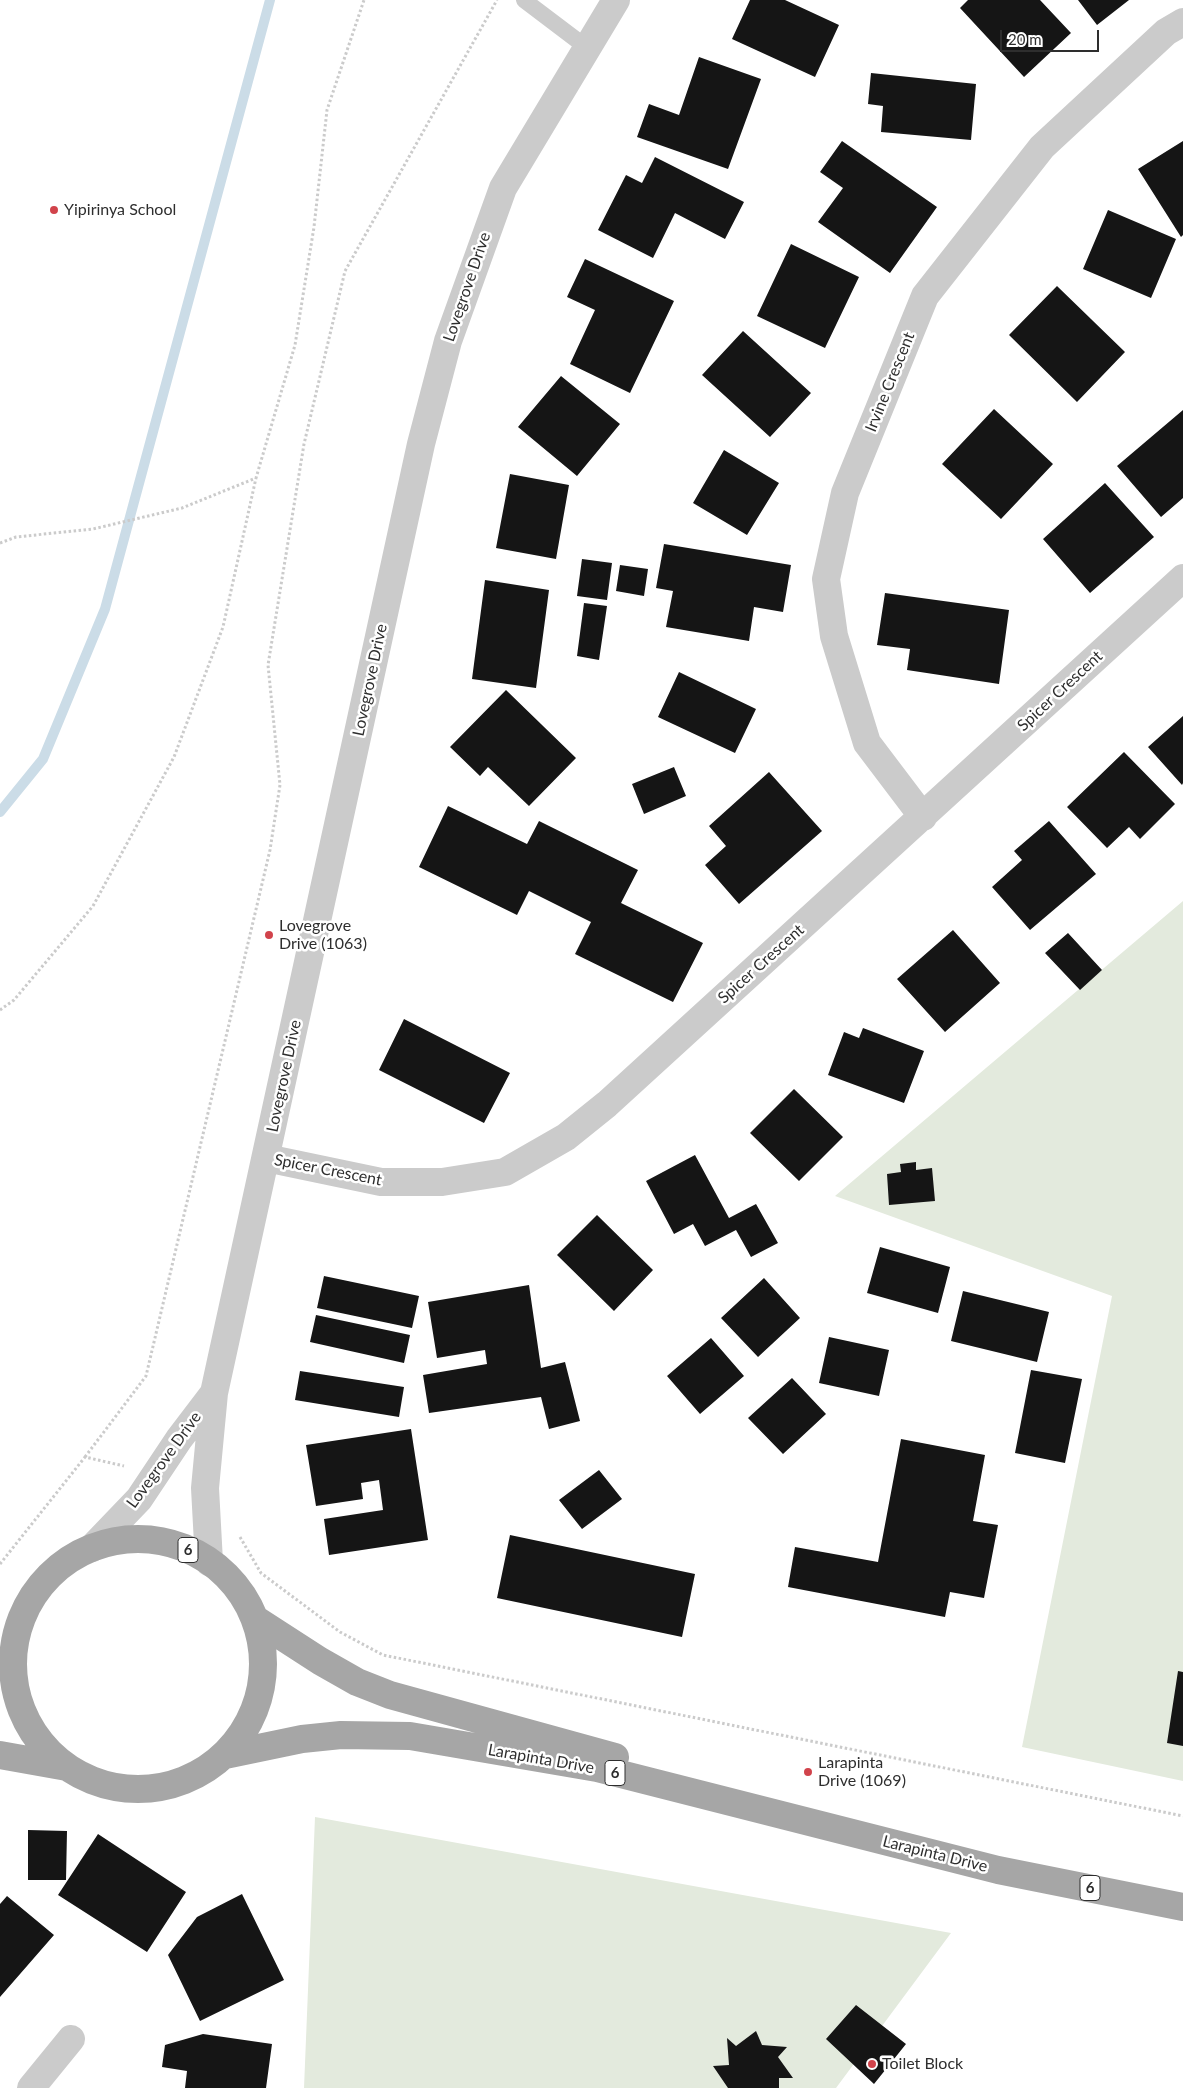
<!DOCTYPE html>
<style>
body{margin:0}
#map{position:relative;width:1183px;height:2088px;overflow:hidden;background:#fff;font-family:Lato,sans-serif}
canvas{display:block}
.scale{position:absolute;left:1000px;top:30px;width:99px;height:22px;box-sizing:border-box;border:2px solid #2e2e2e;border-top:0;padding-left:6px;font-size:15px;line-height:18px;white-space:nowrap;color:#2e2e2e;-webkit-text-stroke:4px #fff;paint-order:stroke}
</style>
<div id="map">
<canvas width="1183" height="2088"></canvas>
<div class="scale">20 m</div>
</div>
<script>
const c = document.querySelector('canvas').getContext('2d');
c.lineJoin = 'round';
function paint(path, color) {
  c.fillStyle = color;
  c.fill(path, 'evenodd');
}
function poly(rows) {
  const path = new Path2D();
  for (const r of rows) {
    if (r.length === 3) {
      path.moveTo(r[0] + r[2], r[1]);
      path.arc(r[0], r[1], r[2], 0, 2 * Math.PI);
      continue;
    }
    path.moveTo(r[0], r[1]);
    for (let i = 2; i < r.length; i += 2) path.lineTo(r[i], r[i + 1]);
  }
  return path;
}
function strokePath(path, color, width, dash) {
  c.strokeStyle = color;
  c.lineWidth = width;
  c.lineCap = dash ? 'butt' : 'round';
  c.setLineDash(dash || []);
  c.stroke(path);
}
function write(font, color, halo, rows, align = 'center') {
  c.font = font + ' Lato,sans-serif';
  c.lineWidth = 5;
  c.setLineDash([]);
  c.textBaseline = 'middle';
  c.strokeStyle = halo;
  c.fillStyle = color;
  for (const [text, x, y, turn = 0] of rows) {
    c.save();
    c.translate(x, y);
    c.rotate((+turn || 0) * Math.PI / 180);
    c.textAlign = isNaN(turn) ? turn : align;
    if (halo) c.strokeText(text, 0, 0);
    c.fillText(text, 0, 0);
    c.restore();
  }
}
const green = poly([
 [1183,901,1183,1781,1022,1747,1112,1296,835,1196],
 [315,1817,951,1933,836,2088,304,2088]
]);
const stream = poly([
 [0,812,43,759,105,609,270,0]
]);
const building = poly([
 [750,0,785,0,839,25,815,77,732,39],
 [968,0,1040,0,1071,33,1024,77,960,8],
 [1078,0,1129,0,1097,25],
 [699,57,761,79,728,169,637,137,649,104,679,115],
 [871,73,976,84,971,140,881,132,883,106,868,104],
 [842,141,937,207,890,273,818,222,843,188,820,172],
 [1183,141,1183,235,1181,237,1138,169],
 [655,157,744,202,725,239,675,213,653,258,598,230,626,175,642,183],
 [1108,210,1176,239,1151,298,1083,269],
 [791,244,859,277,825,348,757,316],
 [585,259,674,301,630,393,570,364,595,310,567,297],
 [1057,286,1125,352,1077,402,1009,335],
 [743,331,811,393,770,437,702,375],
 [561,376,620,424,577,476,518,427],
 [994,409,1053,464,1001,519,942,464],
 [1183,410,1183,498,1161,517,1117,466],
 [724,450,779,483,747,535,693,503],
 [510,474,569,485,556,559,496,548],
 [1105,483,1154,537,1090,593,1043,539],
 [664,544,791,565,783,612,754,607,749,641,666,627,673,591,656,588],
 [582,559,612,563,607,600,577,596],
 [620,565,648,569,644,596,616,591],
 [485,580,549,590,536,688,472,679],
 [885,593,1009,610,999,684,907,670,910,649,877,645],
 [584,603,607,606,599,660,577,656],
 [679,672,756,709,735,753,658,717],
 [506,690,576,758,529,806,488,767,480,776,450,747],
 [1183,716,1183,783,1182,785,1148,747],
 [1124,752,1175,804,1140,839,1129,827,1107,848,1067,807],
 [674,767,686,796,644,814,632,784],
 [769,772,822,831,739,904,705,865,726,846,709,826],
 [448,806,527,844,539,821,638,870,621,903,703,943,673,1002,575,954,591,922,529,891,517,915,419,867],
 [1049,821,1096,874,1030,930,992,887,1022,860,1014,851],
 [953,930,1000,983,945,1032,897,979],
 [1068,933,1102,970,1080,990,1045,953],
 [404,1019,510,1073,484,1123,379,1070],
 [863,1028,924,1051,904,1103,828,1075,844,1032,859,1038],
 [794,1089,843,1137,799,1181,750,1133],
 [695,1155,729,1218,756,1204,778,1243,751,1257,736,1230,705,1246,693,1224,674,1234,646,1181],
 [916,1162,916,1170,932,1168,935,1201,889,1205,887,1174,901,1172,900,1164],
 [597,1215,653,1270,614,1311,557,1255],
 [880,1247,950,1267,938,1313,867,1293],
 [324,1276,419,1296,412,1328,317,1308],
 [764,1278,800,1318,758,1357,721,1318],
 [529,1285,541,1368,565,1362,580,1421,549,1429,541,1397,429,1413,423,1375,487,1364,485,1350,437,1358,428,1302],
 [963,1291,1049,1312,1037,1362,951,1341],
 [316,1315,410,1335,404,1363,310,1342],
 [829,1337,889,1350,879,1396,819,1383],
 [711,1338,744,1376,700,1414,667,1376],
 [1031,1370,1082,1379,1065,1463,1015,1453],
 [300,1371,404,1387,399,1417,295,1400],
 [792,1378,826,1414,783,1454,748,1418],
 [411,1429,428,1540,329,1555,324,1519,383,1510,379,1480,361,1483,363,1499,316,1506,306,1445],
 [901,1439,985,1455,973,1521,998,1525,984,1598,950,1592,945,1617,788,1587,795,1547,878,1562],
 [599,1470,622,1499,582,1529,559,1500],
 [510,1535,695,1574,682,1637,497,1598],
 [1178,1671,1183,1672,1183,1746,1167,1743],
 [28,1830,67,1831,66,1880,28,1880],
 [98,1834,186,1892,147,1952,58,1895],
 [242,1894,284,1980,200,2021,168,1955,197,1917],
 [7,1896,54,1935,0,1997,0,1904],
 [856,2005,906,2044,874,2084,826,2039],
 [756,2031,762,2045,787,2047,778,2057,793,2078,779,2078,779,2088,728,2088,713,2066,729,2065,727,2038,736,2046],
 [203,2034,272,2044,266,2088,185,2088,187,2071,162,2067,165,2045]
]);
const path = poly([
 [0,543,16,537,93,529,182,508,256,478,295,345,314,227,327,110,364,0],
 [0,1010,14,1000,93,906,174,757,223,627,256,478],
 [85,1457,146,1376,270,850,280,785,268,665,304,444,345,271,497,0],
 [240,1537,261,1573,340,1632,383,1655,1183,1816],
 [0,1564,85,1457,124,1466]
]);
const service = poly([
 [524,0,586,47]
]);
const minor = poly([
 [923,817,867,743,834,636,826,579,845,493,925,296,1042,147,1166,32,1183,22],
 [266,1158,381,1182,442,1182,505,1172,566,1137,607,1104,1183,578],
 [92,1548,139,1499,179,1439,214,1393],
 [209,1562,205,1488,214,1393,421,444,448,341,503,188,616,0],
 [31,2088,71,2039]
]);
const primary = poly([
 [138,1664,125],
 [255,1619,320,1661,357,1682,390,1695,615,1757],
 [0,1755,67,1767],
 [225,1755,302,1739,341,1735,410,1736,597,1768,998,1870,1183,1907]
]);
const markers = [
 [54,210,5,"#d1434b"],
 [269,935,5,"#d1434b"],
 [808,1772,5,"#d1434b"],
 [872,2064,5,"#d1434b"]
];
const shields = [
 [188,1550,20],
 [615,1773,20],
 [1090,1888,20]
];
const shieldNames = [
 ["6",188,1550],
 ["6",615,1773],
 ["6",1090,1888]
];
const poiNames = [
 ["Yipirinya School",64,210],
 ["Lovegrove",279,926],
 ["Drive (1063)",279,944],
 ["Larapinta",818,1763],
 ["Drive (1069)",818,1781],
 ["Toilet Block",882,2064]
];
const streetNames = [
 ["Lovegrove Drive",467,287,-71],
 ["Irvine Crescent",890,382,-68],
 ["Lovegrove Drive",370,680,-78],
 ["Spicer Crescent",1060,691,-43],
 ["Spicer Crescent",761,964,-42],
 ["Lovegrove Drive",284,1076,-78],
 ["Spicer Crescent",328,1170,11],
 ["Lovegrove Drive",164,1460,-54],
 ["Larapinta Drive",541,1759,10],
 ["Larapinta Drive",935,1854,14]
];
paint(green, '#e3eadd');
strokePath(stream, '#cbdce7', 10);
paint(building, '#151515');
strokePath(path, '#cbcbcb', 3, [2.5, 2.5]);
strokePath(service, '#cbcbcb', 16);
strokePath(minor, '#cbcbcb', 28);
strokePath(primary, '#a6a6a6', 28);
for (const [x, y, r, color] of markers) {
  const dot = new Path2D();
  dot.arc(x, y, r, 0, 2 * Math.PI);
  c.fillStyle = color;
  c.fill(dot);
  strokePath(dot, '#fff', 2);
}
for (const [x, y, w] of shields) {
  const box = new Path2D();
  box.roundRect(x - w / 2, y - 12.5, w, 25, 4);
  c.fillStyle = '#fff';
  c.fill(box);
  strokePath(box, '#2e2e2e', 1);
}
write('bold 15px', '#2e2e2e', null, shieldNames);
write('16px', '#2e2e2e', '#fff', poiNames, 'left');
write('16px', '#2e2e2e', '#fff', streetNames);
</script>
